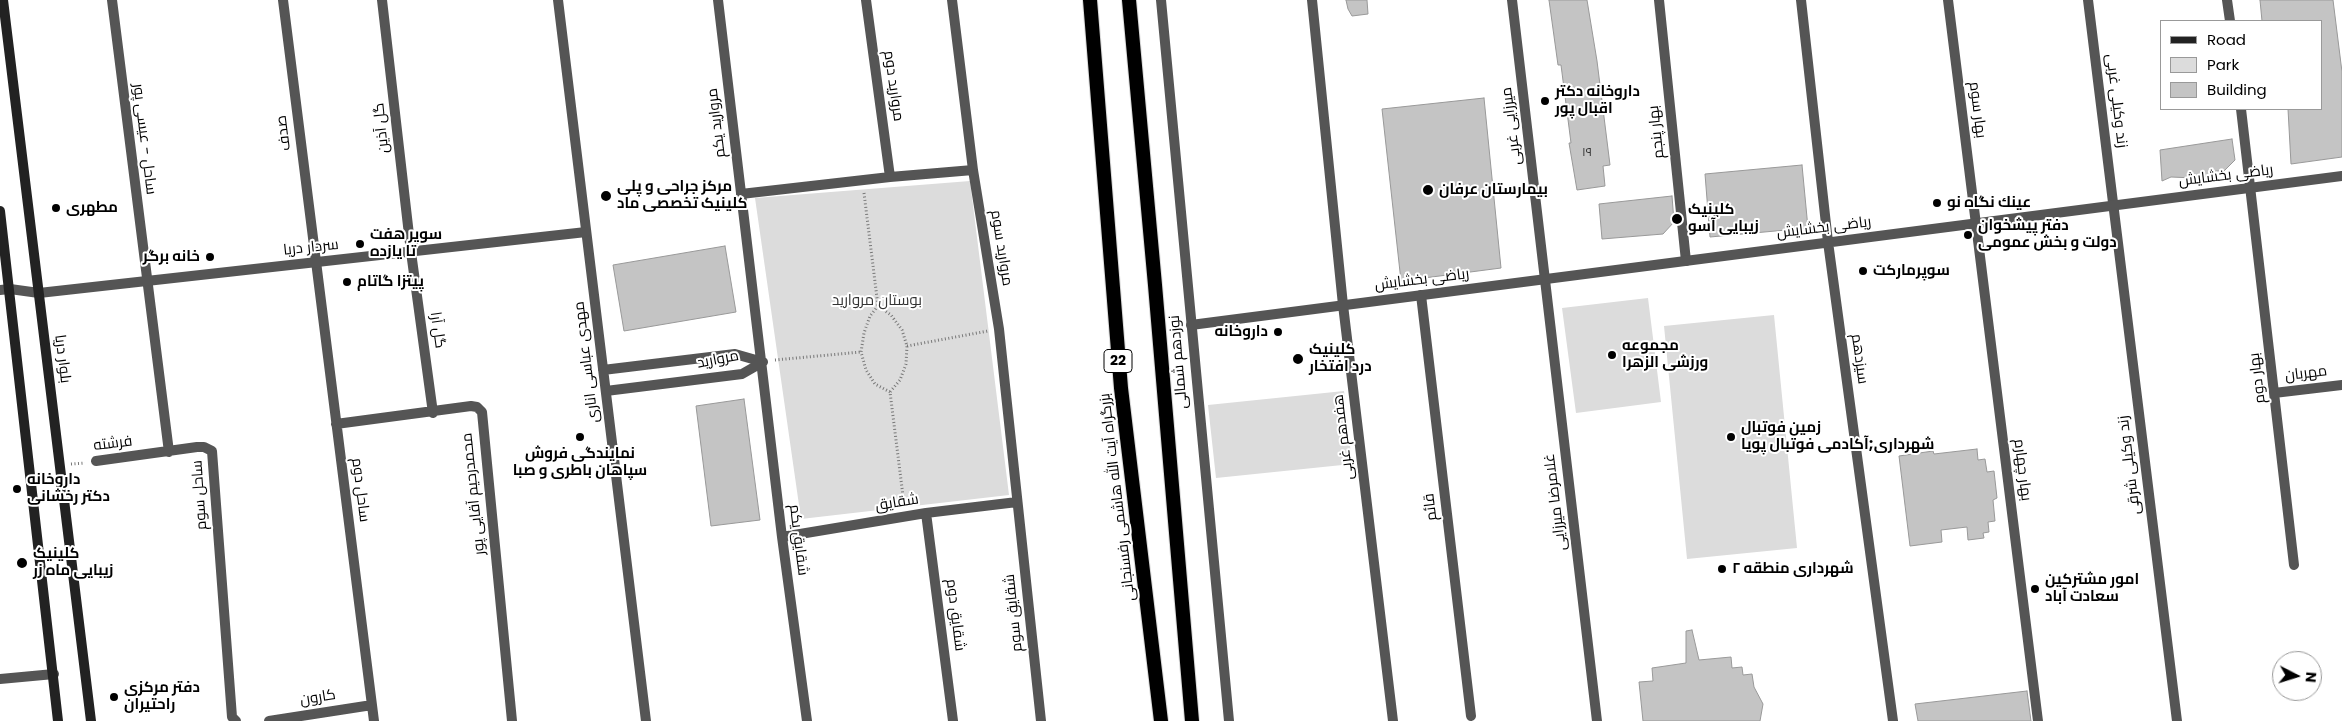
<!DOCTYPE html>
<meta charset="utf-8">
<style>
body{margin:0}
#map{position:relative;width:2342px;height:721px;overflow:hidden;background:#fff;font-family:Poppins,sans-serif}
canvas{display:block}
.legend{position:absolute;left:2160px;top:20px;width:162px;height:90px;box-sizing:border-box;background:#fff;border:1px solid #999;margin:0;padding:6px 9px;list-style:none;font-size:15px;color:#000}
.legend li{display:flex;align-items:center;gap:10px;height:25px}
.legend b{width:25px;border:1px solid #999}
.north{position:absolute;left:2272px;top:651px;width:50px;height:50px;box-sizing:border-box;background:#fff;border:1px solid #999;border-radius:50%;rotate:95deg;font-size:14px;font-weight:700;line-height:20px;text-align:center;color:#000}
.north::after{content:'';display:block;margin:auto;width:18px;height:22px;background:#000;clip-path:polygon(50% 0,100% 100%,50% 72%,0 100%)}
</style>
<div id="map">
<canvas width="2342" height="721"></canvas>
<ul class="legend">
<li><b style="height:6px;background:#222"></b>Road</li>
<li><b style="height:14px;background:#dcdcdc"></b>Park</li>
<li><b style="height:14px;background:#c4c4c4"></b>Building</li>
</ul>
<div class="north">N</div>
</div>
<script>
const c = document.querySelector('canvas').getContext('2d');
c.lineJoin = 'round';
function paint(path, color) {
  c.fillStyle = color;
  c.fill(path, 'evenodd');
}
function poly(rows) {
  const path = new Path2D();
  for (const r of rows) {
    path.moveTo(r[0], r[1]);
    for (let i = 2; i < r.length; i += 2) path.lineTo(r[i], r[i + 1]);
  }
  return path;
}
function strokePath(path, color, width, dash) {
  c.strokeStyle = color;
  c.lineWidth = width;
  c.lineCap = dash ? 'butt' : 'round';
  c.setLineDash(dash || []);
  c.stroke(path);
}
function write(font, color, halo, rows, align = 'center') {
  c.font = font + ' Poppins,Cairo,sans-serif';
  c.lineWidth = 4;
  c.setLineDash([]);
  c.textBaseline = 'middle';
  c.strokeStyle = halo;
  c.fillStyle = color;
  for (const [text, x, y, turn = 0] of rows) {
    c.save();
    c.translate(x, y);
    c.rotate((+turn || 0) * Math.PI / 180);
    c.textAlign = isNaN(turn) ? turn : align;
    if (halo) c.strokeText(text, 0, 0);
    c.fillText(text, 0, 0);
    c.restore();
  }
}
const green = poly([
 [970,181,1009,495,801,519,755,198],
 [1648,298,1661,402,1576,413,1562,308],
 [1774,315,1797,548,1687,559,1664,326],
 [1344,391,1352,464,1216,478,1208,405]
]);
const building = poly([
 [1346,0,1367,0,1368,14,1352,16,1348,9,1346,0],
 [1549,0,1587,0,1597,61,1610,165,1603,166,1605,186,1577,190,1569,143,1571,143,1561,65,1558,65,1549,0],
 [2260,0,2333,0,2342,72,2342,157,2291,164,2288,109,2321,109,2321,21,2262,21,2260,0],
 [1484,98,1501,268,1401,281,1382,109,1484,98],
 [2232,139,2235,160,2224,171,2216,171,2207,176,2194,178,2171,177,2162,181,2160,150,2232,139],
 [1802,165,1808,228,1710,237,1705,174,1802,165],
 [1672,196,1674,222,1663,234,1602,239,1599,204,1672,196],
 [725,246,736,312,624,331,613,265,725,246],
 [744,399,760,520,711,526,696,406,744,399],
 [1977,449,1978,460,1985,459,1987,472,1994,471,1997,498,1993,500,1995,521,1988,522,1989,532,1983,533,1984,538,1968,540,1967,527,1941,530,1942,542,1910,546,1899,456,1933,451,1934,454,1977,449],
 [1692,630,1699,660,1731,657,1732,668,1742,667,1743,675,1752,674,1754,687,1763,704,1760,721,1643,721,1639,682,1653,681,1652,668,1686,663,1686,631,1692,630],
 [2027,691,2031,721,1918,721,1915,704,2027,691]
]);
const path = poly([
 [864,193,878,306],
 [907,346,988,331],
 [775,360,861,352],
 [890,392,875,384,866,370,861,352,864,333,870,316,878,306,891,315,902,330,907,346,906,364,900,380,890,392,904,504],
 [71,464,85,463]
]);
const minor = poly([
 [112,0,169,452],
 [283,0,374,721],
 [382,0,411,252,433,413],
 [558,0,646,721],
 [718,0,782,537,807,721],
 [866,0,890,177],
 [952,0,973,170,999,329,1041,721],
 [1161,0,1229,721],
 [1312,0,1343,305,1393,721],
 [1512,0,1597,721],
 [1659,0,1686,261],
 [1948,0,2038,721],
 [2088,0,2177,721],
 [2227,0,2230,21],
 [2241,109,2294,565],
 [741,194,890,177,973,170],
 [1421,295,1471,716],
 [603,370,735,354,763,362],
 [606,391,742,374,763,362],
 [2274,393,2342,385],
 [336,424,471,406,477,407,482,412,512,721],
 [96,461,197,447,204,447,212,451,232,717,236,721],
 [926,513,953,721],
 [782,537,926,513,1017,502],
 [0,679,54,674],
 [269,721,372,705]
]);
const tertiary = poly([
 [1801,0,1828,242,1893,721],
 [0,290,10,289,39,293,586,232],
 [1191,325,2342,176]
]);
const secondary = poly([
 [3,0,91,721],
 [0,211,58,721]
]);
const trunk = poly([
 [1090,0,1121,388,1161,721],
 [1129,0,1155,285,1192,721]
]);
const markers = [
 [1545,101,5,"#000"],
 [1428,190,6,"#000"],
 [606,196,6,"#000"],
 [1937,203,5,"#000"],
 [56,208,5,"#000"],
 [1677,219,6,"#000"],
 [1968,235,5,"#000"],
 [360,244,5,"#000"],
 [210,257,5,"#000"],
 [1863,271,5,"#000"],
 [347,282,5,"#000"],
 [1278,332,5,"#000"],
 [1612,355,5,"#000"],
 [1298,359,6,"#000"],
 [580,437,5,"#000"],
 [1731,437,5,"#000"],
 [17,489,5,"#000"],
 [22,563,6,"#000"],
 [1722,569,5,"#000"],
 [2035,589,5,"#000"],
 [114,697,5,"#000"]
];
const numberNames = [
 ["۱۹",1587,153]
];
const shields = [
 [1118,361,28]
];
const shieldNames = [
 ["22",1118,361]
];
const streetNames = [
 ["مروارید دوم",893,86,82],
 ["زند وکیلی غربی",2116,101,83],
 ["بهار سوم",1977,110,83],
 ["مروارید یکم",717,123,-97],
 ["میرزایی غربی",1512,126,-97],
 ["گل آذین",382,128,-96],
 ["بهار پنجم",1657,132,-96],
 ["صدف",284,133,-97],
 ["ساحل - عیسی پور",144,139,83],
 ["ریاضی بخشایش",2226,176,-7],
 ["ریاضی بخشایش",1824,228,-7],
 ["سردار دریا",311,248,-6],
 ["مروارید سوم",1001,248,81],
 ["ریاضی بخشایش",1422,280,-7],
 ["گل آرا",437,330,82],
 ["بلوار دریا",62,359,83],
 ["سیزدهم",1859,359,82],
 ["مروارید",718,360,-11],
 ["مهدی عباسی اناری",587,362,-97],
 ["نوزدهم شمالی",1179,362,-95],
 ["مهربان",2306,374,-7],
 ["بهار دوم",2258,378,-97],
 ["هفدهم غربی",1344,437,-97],
 ["فرشته",113,444,-7],
 ["زند وکیلی شرقی",2130,465,-97],
 ["بهار چهارم",2022,470,83],
 ["ساحل دوم",360,490,83],
 ["محمدرحیم آقایی پور",474,494,-96],
 ["ساحل سوم",200,495,-94],
 ["بزرگراه آیت الله هاشمی رفسنجانی",1118,497,-97],
 ["غلامرضا میرزایی",1556,502,-97],
 ["شقایق",897,503,-9],
 ["قائم",1431,507,-97],
 ["شقایق یکم",798,540,83],
 ["شقایق سوم",1014,613,-96],
 ["شقایق دوم",955,615,83],
 ["کارون",318,698,-9]
];
const poiNames = [
 ["داروخانه دکتر",1555,92],
 ["اقبال پور",1555,109],
 ["مرکز جراحی و پلی",617,187],
 ["کلینیک تخصصی ماد",617,204],
 ["بیمارستان عرفان",1439,190],
 ["عينك نگاه نو",1947,203],
 ["مطهری",66,208],
 ["کلینیک",1688,210],
 ["زیبایی آسو",1688,227],
 ["دفتر پیشخوان",1978,226],
 ["دولت و بخش عمومی",1978,243],
 ["سوپر هفت",370,235],
 ["تا یازده",370,252],
 ["خانه برگر",200,257,"right"],
 ["سوپرمارکت",1873,271],
 ["پیتزا گاتام",357,282],
 ["داروخانه",1268,332,"right"],
 ["مجموعه",1622,346],
 ["ورزشی الزهرا",1622,363],
 ["کلینیک",1309,350],
 ["درد افتخار",1309,367],
 ["زمین فوتبال",1741,428],
 ["شهرداری;آکادمی فوتبال پویا",1741,445],
 ["نمایندگی فروش",580,454,"center"],
 ["سپاهان باطری و صبا",580,471,"center"],
 ["داروخانه",27,480],
 ["دکتر رخشانی",27,497],
 ["کلینیک",33,554],
 ["زیبایی ماه زر",33,571],
 ["شهرداری منطقه ۲",1732,569],
 ["امور مشترکین",2045,580],
 ["سعادت آباد",2045,597],
 ["دفتر مرکزی",124,688],
 ["راحتیران",124,705]
];
const parkNames = [
 ["بوستان مروارید",877,301]
];
paint(green, '#dcdcdc');
paint(building, '#c4c4c4');
strokePath(building, '#999', 1);
strokePath(trunk, '#dbdbdb', 16);
strokePath(path, '#777', 3, [1, 2.5]);
strokePath(minor, '#555', 10);
strokePath(tertiary, '#555', 10);
strokePath(secondary, '#222', 10);
strokePath(trunk, '#000', 14);
for (const [x, y, r, color] of markers) {
  const dot = new Path2D();
  dot.arc(x, y, r, 0, 2 * Math.PI);
  c.fillStyle = color;
  c.fill(dot);
  strokePath(dot, '#fff', 2);
}
write('12px', '#313131', null, numberNames);
for (const [x, y, w] of shields) {
  const box = new Path2D();
  box.roundRect(x - w / 2, y - 11.5, w, 23, 4);
  c.fillStyle = '#fff';
  c.fill(box);
  strokePath(box, '#000', 1);
}
write('bold 14px', '#000', null, shieldNames);
write('15px', '#000', '#fff', streetNames);
write('bold 15px', '#000', '#fff', poiNames, 'left');
write('15px', '#333', '#fff', parkNames);
</script>
